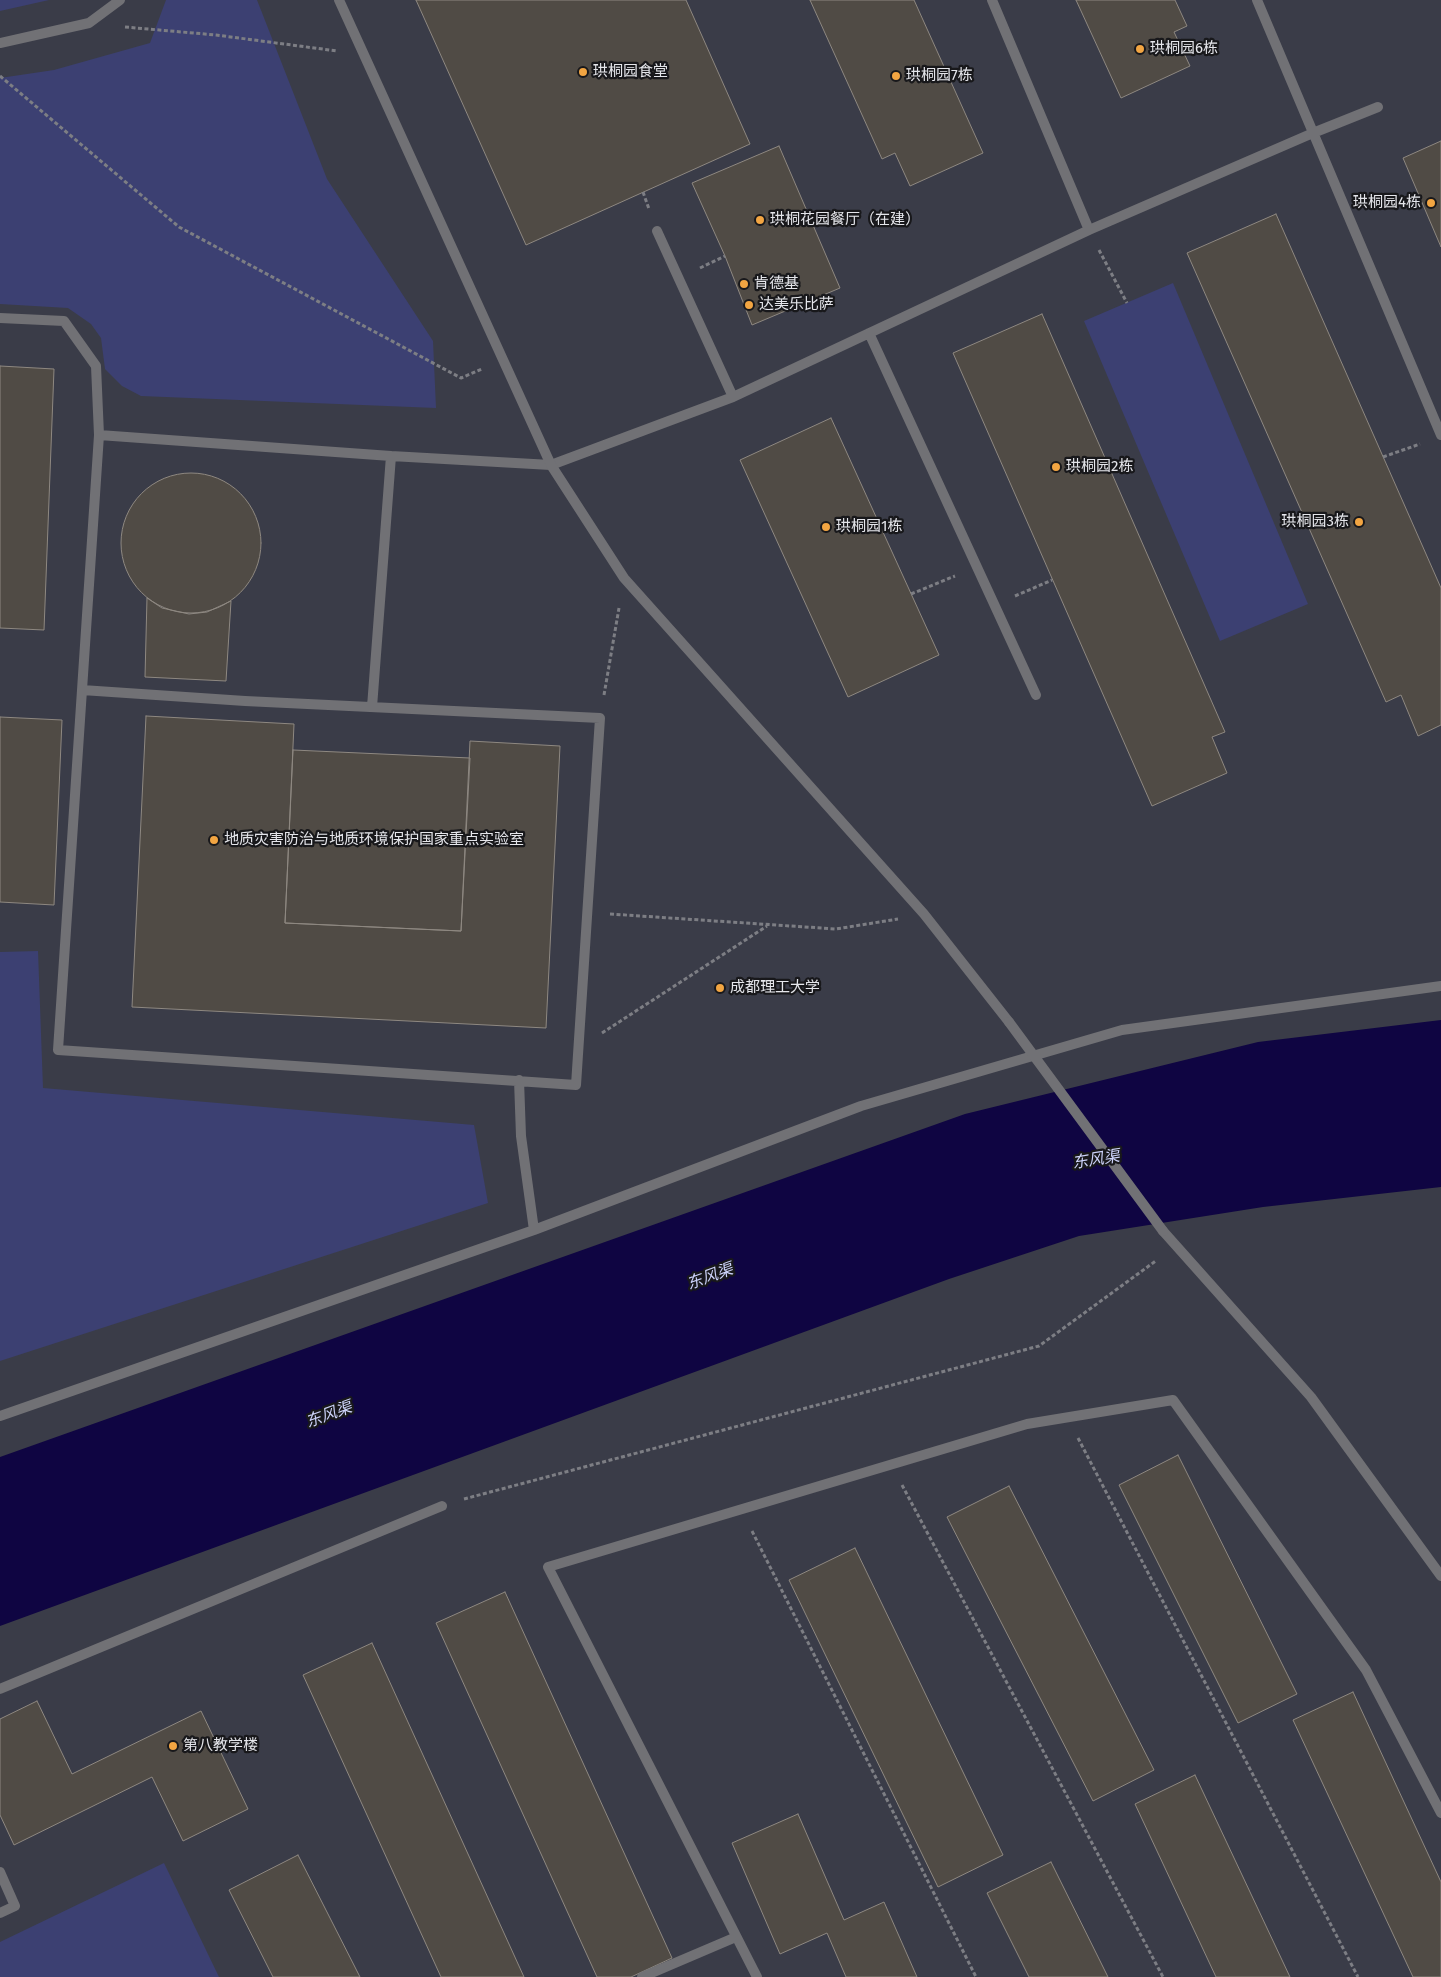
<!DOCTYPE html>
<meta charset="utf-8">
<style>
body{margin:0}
canvas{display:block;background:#2f3037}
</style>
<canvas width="1441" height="1977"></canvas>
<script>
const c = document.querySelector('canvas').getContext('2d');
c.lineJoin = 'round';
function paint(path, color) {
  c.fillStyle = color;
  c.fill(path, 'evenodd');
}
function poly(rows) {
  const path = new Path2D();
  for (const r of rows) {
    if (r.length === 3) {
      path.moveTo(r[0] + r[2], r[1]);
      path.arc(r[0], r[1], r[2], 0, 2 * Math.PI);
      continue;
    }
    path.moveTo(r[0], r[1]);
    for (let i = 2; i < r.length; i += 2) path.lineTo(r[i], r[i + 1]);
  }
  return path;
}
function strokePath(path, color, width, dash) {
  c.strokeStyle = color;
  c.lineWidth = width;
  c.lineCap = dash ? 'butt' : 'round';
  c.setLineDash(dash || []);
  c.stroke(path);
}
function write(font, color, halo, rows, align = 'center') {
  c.font = font + ' "Fira Sans","Noto Sans SC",sans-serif';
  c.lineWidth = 4.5;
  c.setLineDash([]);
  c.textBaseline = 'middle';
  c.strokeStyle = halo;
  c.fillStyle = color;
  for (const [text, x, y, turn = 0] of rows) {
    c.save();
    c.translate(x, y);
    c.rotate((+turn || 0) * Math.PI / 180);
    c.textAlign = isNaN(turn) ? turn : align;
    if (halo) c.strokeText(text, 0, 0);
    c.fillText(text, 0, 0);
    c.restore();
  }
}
const built = poly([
 [0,0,1441,0,1441,1977,0,1977]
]);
const green = poly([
 [0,0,49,0,0,11],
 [166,0,257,0,327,179,433,341,436,408,141,396,122,386,105,369,101,338,91,324,68,308,0,304,0,78,54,70,150,43],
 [1173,283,1308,604,1220,641,1084,321],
 [38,951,43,1088,474,1125,488,1203,0,1361,0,952],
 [164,1863,219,1977,0,1977,0,1942]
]);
const water = poly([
 [1441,1020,1441,1187,1263,1207,1079,1236,949,1279,0,1626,0,1457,965,1114,1258,1042]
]);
const building = poly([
 [416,0,686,0,750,144,526,245,416,0],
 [810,0,914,0,983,153,910,186,895,153,882,159,810,0],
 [1076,0,1175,0,1187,26,1174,32,1190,66,1121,98,1076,0],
 [1441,141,1441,247,1403,158,1441,141],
 [779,146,840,288,752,325,725,256,692,183,779,146],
 [1276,214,1441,588,1441,725,1418,736,1401,695,1386,702,1187,253,1276,214],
 [1042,314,1225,732,1212,737,1227,773,1152,806,953,353,1042,314],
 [0,366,54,369,44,630,0,628,0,366],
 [831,418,939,655,848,697,740,460,831,418],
 [191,543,70],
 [147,598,162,608,189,614,207,612,231,601,226,681,145,677,147,598],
 [146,716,294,724,285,923,461,931,470,741,560,746,546,1028,132,1007,146,716],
 [0,717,62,720,54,905,0,902,0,717],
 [293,750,470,758,461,931,285,923,293,750],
 [1178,1455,1297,1694,1238,1723,1119,1485,1178,1455],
 [1009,1486,1154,1770,1093,1801,947,1517,1009,1486],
 [855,1548,1003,1855,938,1887,789,1580,855,1548],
 [505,1592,672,1958,631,1977,597,1977,436,1623,505,1592],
 [372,1643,524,1977,441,1977,303,1675,372,1643],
 [1353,1692,1441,1882,1441,1977,1413,1977,1293,1720,1353,1692],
 [37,1701,72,1774,201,1711,248,1809,183,1841,152,1777,14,1845,0,1815,0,1719,37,1701],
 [1195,1775,1290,1977,1216,1977,1135,1804,1195,1775],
 [798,1814,844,1920,884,1902,917,1977,846,1977,827,1933,780,1954,732,1843,798,1814],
 [298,1855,360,1977,273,1977,229,1890,298,1855],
 [1051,1862,1108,1977,1029,1977,987,1893,1051,1862]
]);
const path = poly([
 [125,27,216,35,337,51],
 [0,76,179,227,461,378,482,369],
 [643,192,649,209],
 [1099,250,1127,303],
 [700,268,725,256],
 [1383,457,1420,444],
 [911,594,955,576],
 [1015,596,1052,580],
 [604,695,619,608],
 [610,914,836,929,898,919],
 [602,1033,767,926],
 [1078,1438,1358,1977],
 [902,1485,1163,1977],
 [464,1499,1039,1346,1157,1260],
 [752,1531,976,1977]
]);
const lane = poly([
 [992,0,1089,230],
 [1257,0,1441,435],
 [0,43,89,23,120,0],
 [657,231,733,397],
 [0,318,64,321,96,366,99,435],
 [869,333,1036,695],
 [82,690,245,701,600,718,576,1085,58,1050,99,435,391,456,551,465,733,397,1089,230,1313,133,1378,107],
 [372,707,391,456],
 [519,1080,521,1136,534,1230],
 [0,1416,534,1230,861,1106,1122,1030,1441,986],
 [0,1689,442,1506],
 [0,1872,15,1906,0,1913],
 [642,1977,736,1937],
 [757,1977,548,1567,1027,1424,1173,1400,1366,1670,1441,1813]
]);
const street = poly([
 [339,0,551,465,624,578,924,914,1009,1022],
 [1163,1231,1311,1397,1441,1576]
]);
const streetBridge = poly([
 [1009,1022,1163,1231]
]);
const markers = [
 [1140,49,5,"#f2a542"],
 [583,72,5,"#f2a542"],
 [896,76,5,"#f2a542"],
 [1431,203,5,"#f2a542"],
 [760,220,5,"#f2a542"],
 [744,284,5,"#f2a542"],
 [749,305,5,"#f2a542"],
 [1056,467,5,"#f2a542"],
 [1359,522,5,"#f2a542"],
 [826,527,5,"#f2a542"],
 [214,840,5,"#f2a542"],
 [720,988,5,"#f2a542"],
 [173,1746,5,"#f2a542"]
];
const poiNames = [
 ["珙桐园6栋",1150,49],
 ["珙桐园食堂",593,72],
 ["珙桐园7栋",906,76],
 ["珙桐园4栋",1421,203,"right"],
 ["珙桐花园餐厅（在建）",770,220],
 ["肯德基",754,284],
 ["达美乐比萨",759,305],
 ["珙桐园2栋",1066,467],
 ["珙桐园3栋",1349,522,"right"],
 ["珙桐园1栋",836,527],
 ["地质灾害防治与地质环境保护国家重点实验室",224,840],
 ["成都理工大学",730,988],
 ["第八教学楼",183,1746]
];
const waterNames = [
 ["东风渠",1096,1160,-9],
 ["东风渠",710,1277,-20],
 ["东风渠",329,1415,-20]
];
paint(built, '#3a3c48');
paint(green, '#3c4072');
paint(water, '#0f0542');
paint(building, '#504b45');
strokePath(building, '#8e8881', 1);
strokePath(path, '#7d7e84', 3, [4, 2.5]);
strokePath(lane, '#717175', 10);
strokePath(street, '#717175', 10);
strokePath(streetBridge, '#717175', 10);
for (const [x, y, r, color] of markers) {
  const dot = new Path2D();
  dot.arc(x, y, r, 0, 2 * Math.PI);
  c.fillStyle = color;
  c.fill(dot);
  strokePath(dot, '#18181b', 2);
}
write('15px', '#e5e6eb', '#18181b', poiNames, 'left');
write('italic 16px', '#cdd3fa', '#18181b', waterNames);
</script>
